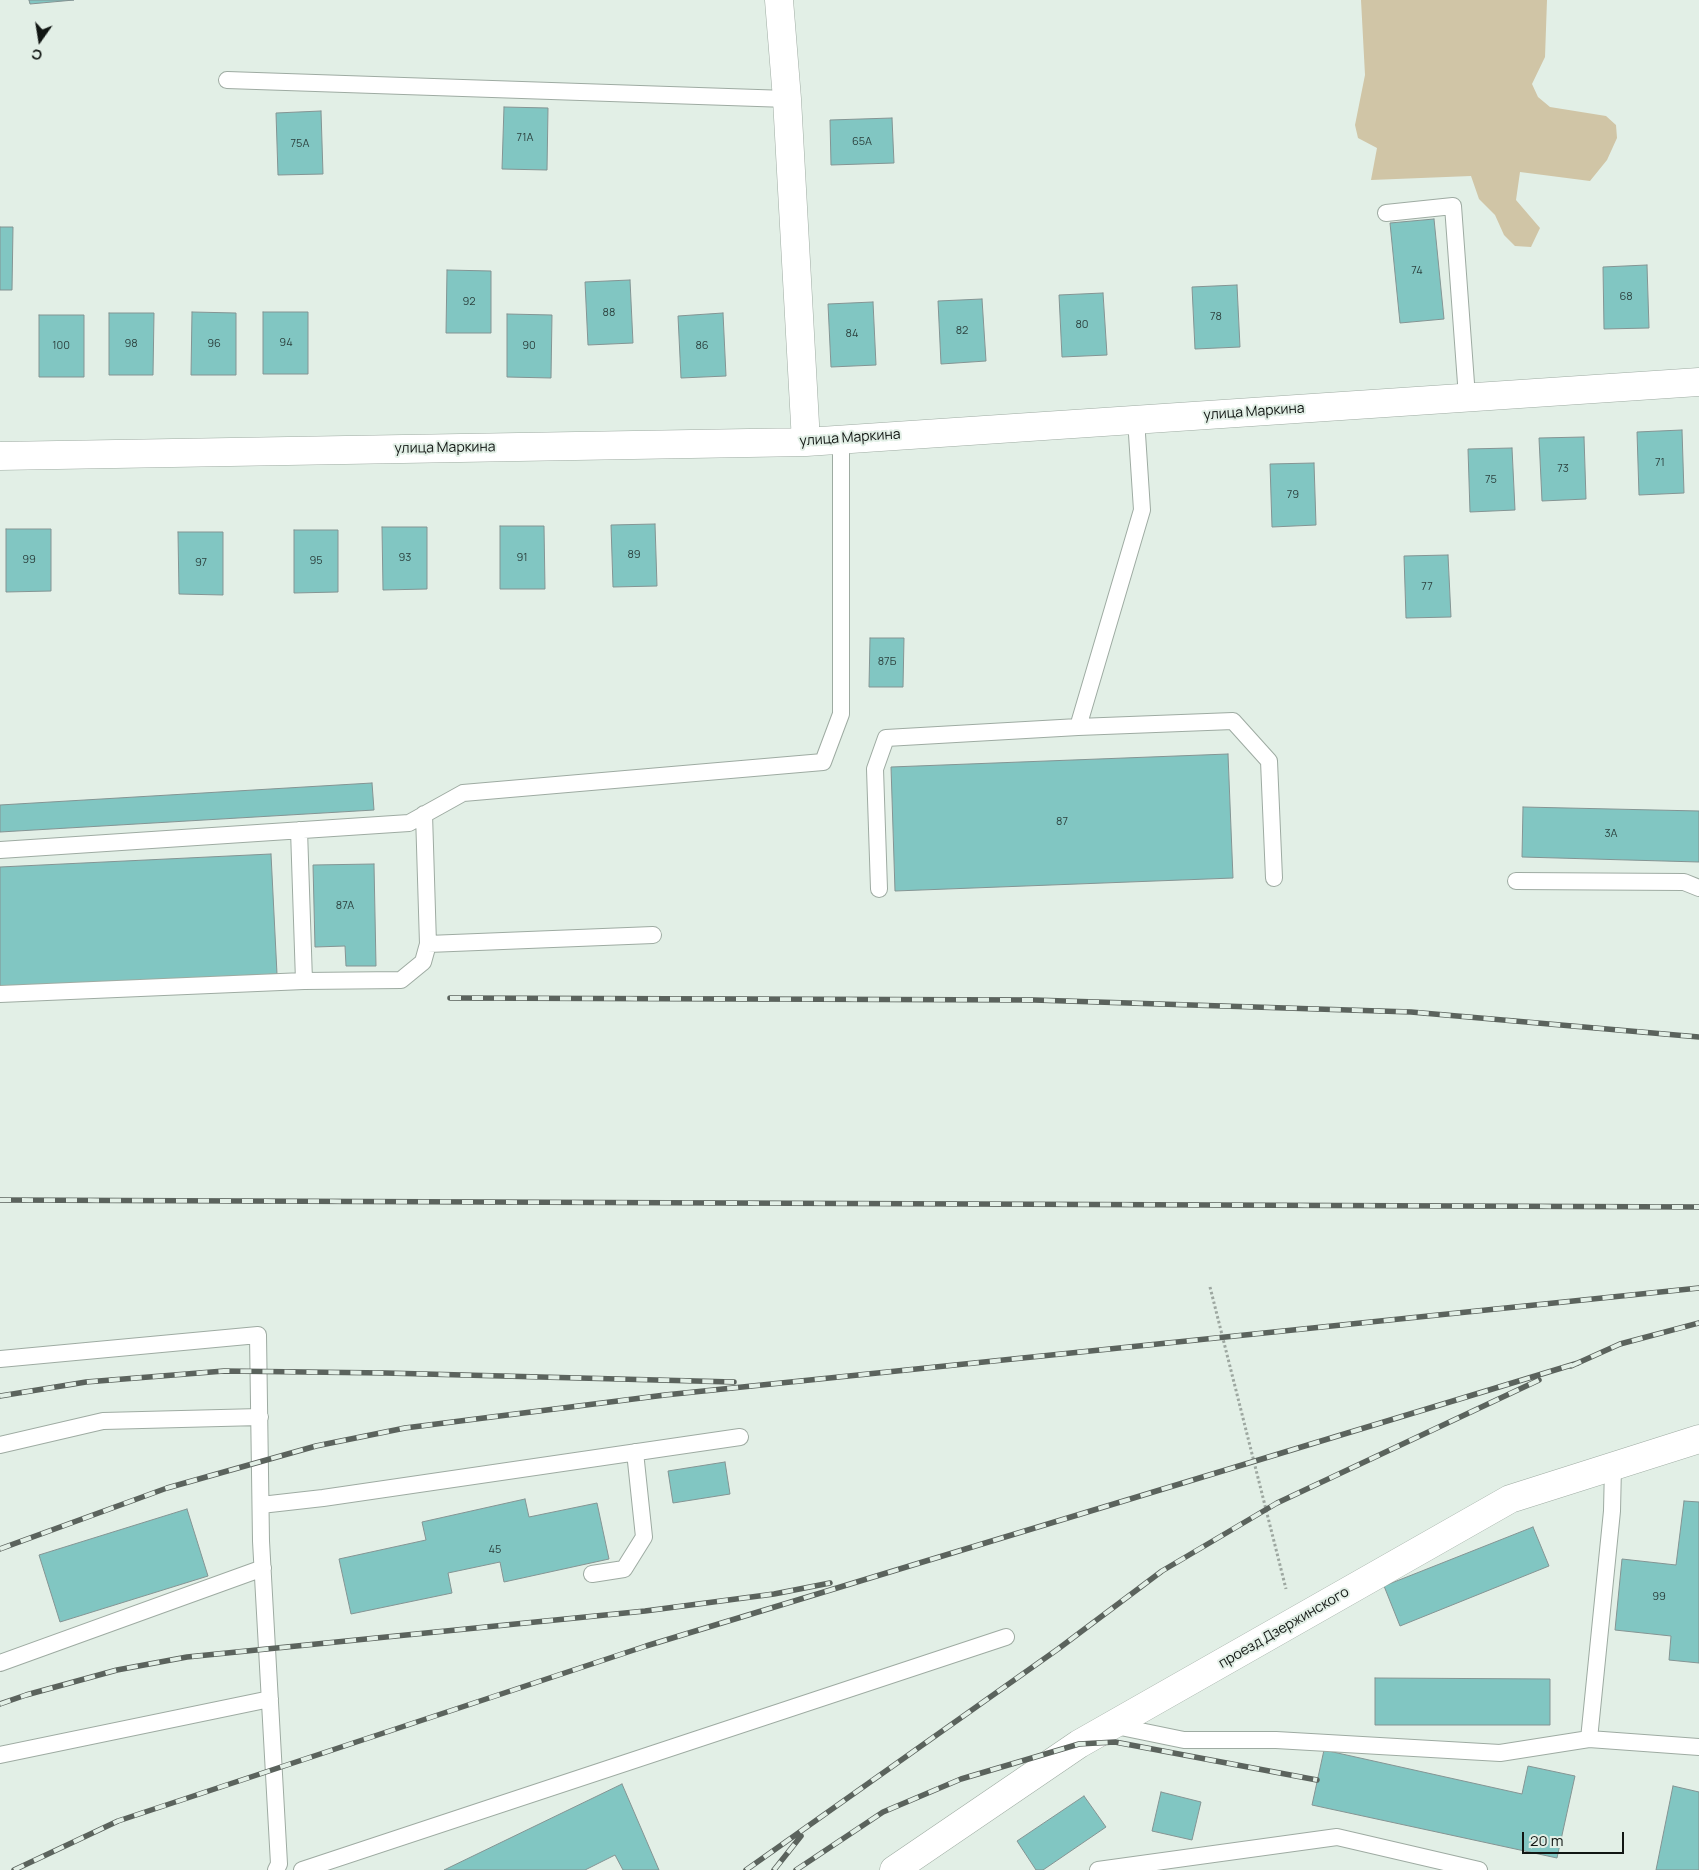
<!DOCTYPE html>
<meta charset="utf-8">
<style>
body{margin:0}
#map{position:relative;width:1699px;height:1870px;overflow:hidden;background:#e2efe6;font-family:Manrope,sans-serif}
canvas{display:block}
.north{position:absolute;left:15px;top:15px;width:50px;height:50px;-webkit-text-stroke:4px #e2efe6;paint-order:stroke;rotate:193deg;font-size:14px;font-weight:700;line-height:20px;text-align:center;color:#111613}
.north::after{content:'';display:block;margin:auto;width:18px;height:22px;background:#111613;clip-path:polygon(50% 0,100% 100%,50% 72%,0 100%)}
.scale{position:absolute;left:1522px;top:1832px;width:102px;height:22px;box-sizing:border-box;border:2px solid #111613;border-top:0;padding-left:6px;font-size:15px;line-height:18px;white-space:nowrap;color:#111613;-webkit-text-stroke:4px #e2efe6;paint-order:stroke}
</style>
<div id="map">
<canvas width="1699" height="1870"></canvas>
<div class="north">С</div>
<div class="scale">20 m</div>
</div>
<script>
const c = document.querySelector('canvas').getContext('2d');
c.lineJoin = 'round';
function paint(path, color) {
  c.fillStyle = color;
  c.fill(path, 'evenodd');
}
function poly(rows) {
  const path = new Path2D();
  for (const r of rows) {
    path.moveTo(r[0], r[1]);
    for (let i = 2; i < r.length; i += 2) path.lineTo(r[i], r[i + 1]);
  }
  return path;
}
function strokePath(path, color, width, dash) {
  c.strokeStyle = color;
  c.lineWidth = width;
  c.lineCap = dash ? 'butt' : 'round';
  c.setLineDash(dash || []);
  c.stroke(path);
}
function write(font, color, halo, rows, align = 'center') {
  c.font = font + ' Manrope,sans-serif';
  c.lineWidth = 4;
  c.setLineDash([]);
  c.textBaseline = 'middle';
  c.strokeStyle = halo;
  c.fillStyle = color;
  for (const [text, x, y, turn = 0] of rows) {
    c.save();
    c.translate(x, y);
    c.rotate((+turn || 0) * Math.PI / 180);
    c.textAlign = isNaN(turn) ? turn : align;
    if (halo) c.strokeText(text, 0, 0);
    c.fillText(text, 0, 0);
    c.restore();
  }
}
const green = poly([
 [1361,0,1547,0,1545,57,1532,84,1538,97,1550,107,1606,116,1616,125,1617,138,1607,160,1590,181,1520,172,1516,200,1540,228,1531,247,1515,246,1504,235,1495,215,1479,199,1471,176,1371,180,1377,148,1358,138,1355,125,1365,75]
]);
const building = poly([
 [29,0,74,0,30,4,29,0],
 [504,107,548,108,547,170,502,169,504,107],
 [321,111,323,174,278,175,276,113,321,111],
 [892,118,894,163,831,165,830,120,892,118],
 [1434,219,1444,319,1400,323,1390,223,1434,219],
 [0,227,13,227,12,290,0,290,0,227],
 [1647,265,1649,328,1604,329,1603,267,1647,265],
 [447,270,491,271,491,333,446,333,447,270],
 [630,280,633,343,588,345,585,282,630,280],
 [1237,285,1240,347,1195,349,1192,287,1237,285],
 [1103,293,1107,355,1062,357,1059,295,1103,293],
 [982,299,986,361,941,364,938,301,982,299],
 [873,302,876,365,831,367,828,304,873,302],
 [192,312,236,313,236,375,191,375,192,312],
 [263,312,308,312,308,374,263,374,263,312],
 [109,313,154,313,153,375,109,375,109,313],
 [723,313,726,376,681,378,678,316,723,313],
 [507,314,552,315,551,378,507,377,507,314],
 [39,315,84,315,84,377,39,377,39,315],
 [1682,430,1684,493,1639,495,1637,432,1682,430],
 [1584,437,1586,499,1542,501,1539,438,1584,437],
 [1512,448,1515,510,1470,512,1468,449,1512,448],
 [1314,463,1316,525,1272,527,1270,464,1314,463],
 [655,524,657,586,613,587,611,525,655,524],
 [500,526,544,526,545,589,500,589,500,526],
 [382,527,427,527,427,589,383,590,382,527],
 [6,529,51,529,51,591,6,592,6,529],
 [294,530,338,530,338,592,294,593,294,530],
 [178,532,223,532,223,595,179,594,178,532],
 [1448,555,1451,617,1406,618,1404,556,1448,555],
 [870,638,904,638,903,687,869,687,870,638],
 [1228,754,1233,878,895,891,891,767,1228,754],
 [372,783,374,810,0,832,0,805,372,783],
 [1523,807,1699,811,1699,862,1522,857,1523,807],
 [271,854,277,974,0,987,0,867,271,854],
 [374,864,376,966,346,966,345,946,315,947,313,865,374,864],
 [725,1462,730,1494,673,1503,668,1471,725,1462],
 [525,1499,529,1517,597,1503,609,1559,504,1582,500,1562,448,1573,452,1593,351,1614,339,1559,426,1540,422,1522,525,1499],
 [1684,1501,1699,1502,1699,1663,1669,1660,1671,1636,1615,1630,1622,1559,1676,1565,1684,1501],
 [187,1509,208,1576,60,1622,39,1555,187,1509],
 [1533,1527,1549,1566,1400,1626,1384,1586,1533,1527],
 [1375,1678,1550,1679,1550,1725,1375,1725,1375,1678],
 [1324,1750,1522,1794,1528,1766,1575,1776,1557,1858,1312,1805,1324,1750],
 [622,1784,659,1870,623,1870,615,1855,585,1870,444,1870,622,1784],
 [1673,1786,1699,1792,1699,1870,1656,1870,1673,1786],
 [1161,1792,1201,1802,1192,1840,1152,1831,1161,1792],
 [1084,1796,1106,1827,1043,1870,1036,1870,1017,1841,1084,1796]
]);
const path = poly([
 [1210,1287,1286,1589]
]);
const lane = poly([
 [227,80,787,99],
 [1386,213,1453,206,1467,397],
 [1078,727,1233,721,1269,761,1274,878],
 [299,830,304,981,401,980,423,962,428,944,424,814],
 [0,850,409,823,463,793,823,762,841,714,841,439],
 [1516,881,1684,882,1699,888],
 [879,889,875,769,886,738,1078,727,1142,510,1136,419],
 [428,944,653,935],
 [0,994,304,981],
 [0,1359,258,1335,261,1541,279,1864,276,1870],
 [0,1445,103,1421,260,1417],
 [261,1505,323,1498,740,1437],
 [592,1574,624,1569,644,1537,635,1452],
 [0,1663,263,1568],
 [1111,1725,1184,1740,1276,1740,1500,1753,1589,1739,1699,1747],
 [1589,1739,1612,1511,1613,1466],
 [0,1755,270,1699],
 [302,1870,1006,1637],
 [1098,1870,1337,1837,1479,1870]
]);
const street = poly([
 [779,0,787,99,806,442],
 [0,456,806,442,1699,382],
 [894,1870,1079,1744,1510,1499,1699,1439]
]);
const rail = poly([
 [450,998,1034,1000,1411,1012,1699,1037],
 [0,1200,1699,1207],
 [1571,1366,1620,1344,1699,1323],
 [0,1396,86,1382,224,1371,386,1373,734,1382],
 [0,1549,167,1488,316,1446,405,1428,665,1395,1699,1288],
 [0,1704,26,1695,117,1670,187,1657,645,1611,774,1594,830,1583],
 [14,1870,118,1821,646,1646,1578,1363],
 [746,1870,1058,1649,1162,1571,1277,1503,1539,1380],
 [774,1870,801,1836],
 [796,1870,883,1812,961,1779,1079,1744,1115,1742,1317,1780]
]);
const numberNames = [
 ["71А",525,138],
 ["65А",862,142],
 ["75А",300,144],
 ["74",1417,271],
 ["68",1626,297],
 ["92",469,302],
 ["88",609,313],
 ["78",1216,317],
 ["80",1082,325],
 ["82",962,331],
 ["84",852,334],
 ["94",286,343],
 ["98",131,344],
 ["96",214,344],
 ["100",61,346],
 ["90",529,346],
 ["86",702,346],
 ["71",1660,463],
 ["73",1563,469],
 ["75",1491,480],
 ["79",1293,495],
 ["89",634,555],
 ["93",405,558],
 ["91",522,558],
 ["99",29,560],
 ["95",316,561],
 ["97",201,563],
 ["77",1427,587],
 ["87Б",887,662],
 ["87",1062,822],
 ["3А",1611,834],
 ["87А",345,906],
 ["45",495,1550],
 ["99",1659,1597]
];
const streetNames = [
 ["улица Маркина",1254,412,-4],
 ["улица Маркина",850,438,-4],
 ["улица Маркина",445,448,-1],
 ["проезд Дзержинского",1284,1628,-30]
];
paint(green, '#d0c5a6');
paint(building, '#81c6c2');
strokePath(building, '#849493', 1);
strokePath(lane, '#9eaba2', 18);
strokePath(street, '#9eaba2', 29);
strokePath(path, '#9da7a0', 3, [2.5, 2.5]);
strokePath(lane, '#fff', 16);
strokePath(street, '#fff', 28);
strokePath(rail, '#5b635d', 5.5);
strokePath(rail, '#e2efe6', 4, [11]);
write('11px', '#2d423f', null, numberNames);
write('14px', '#111613', '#e2efe6', streetNames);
</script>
